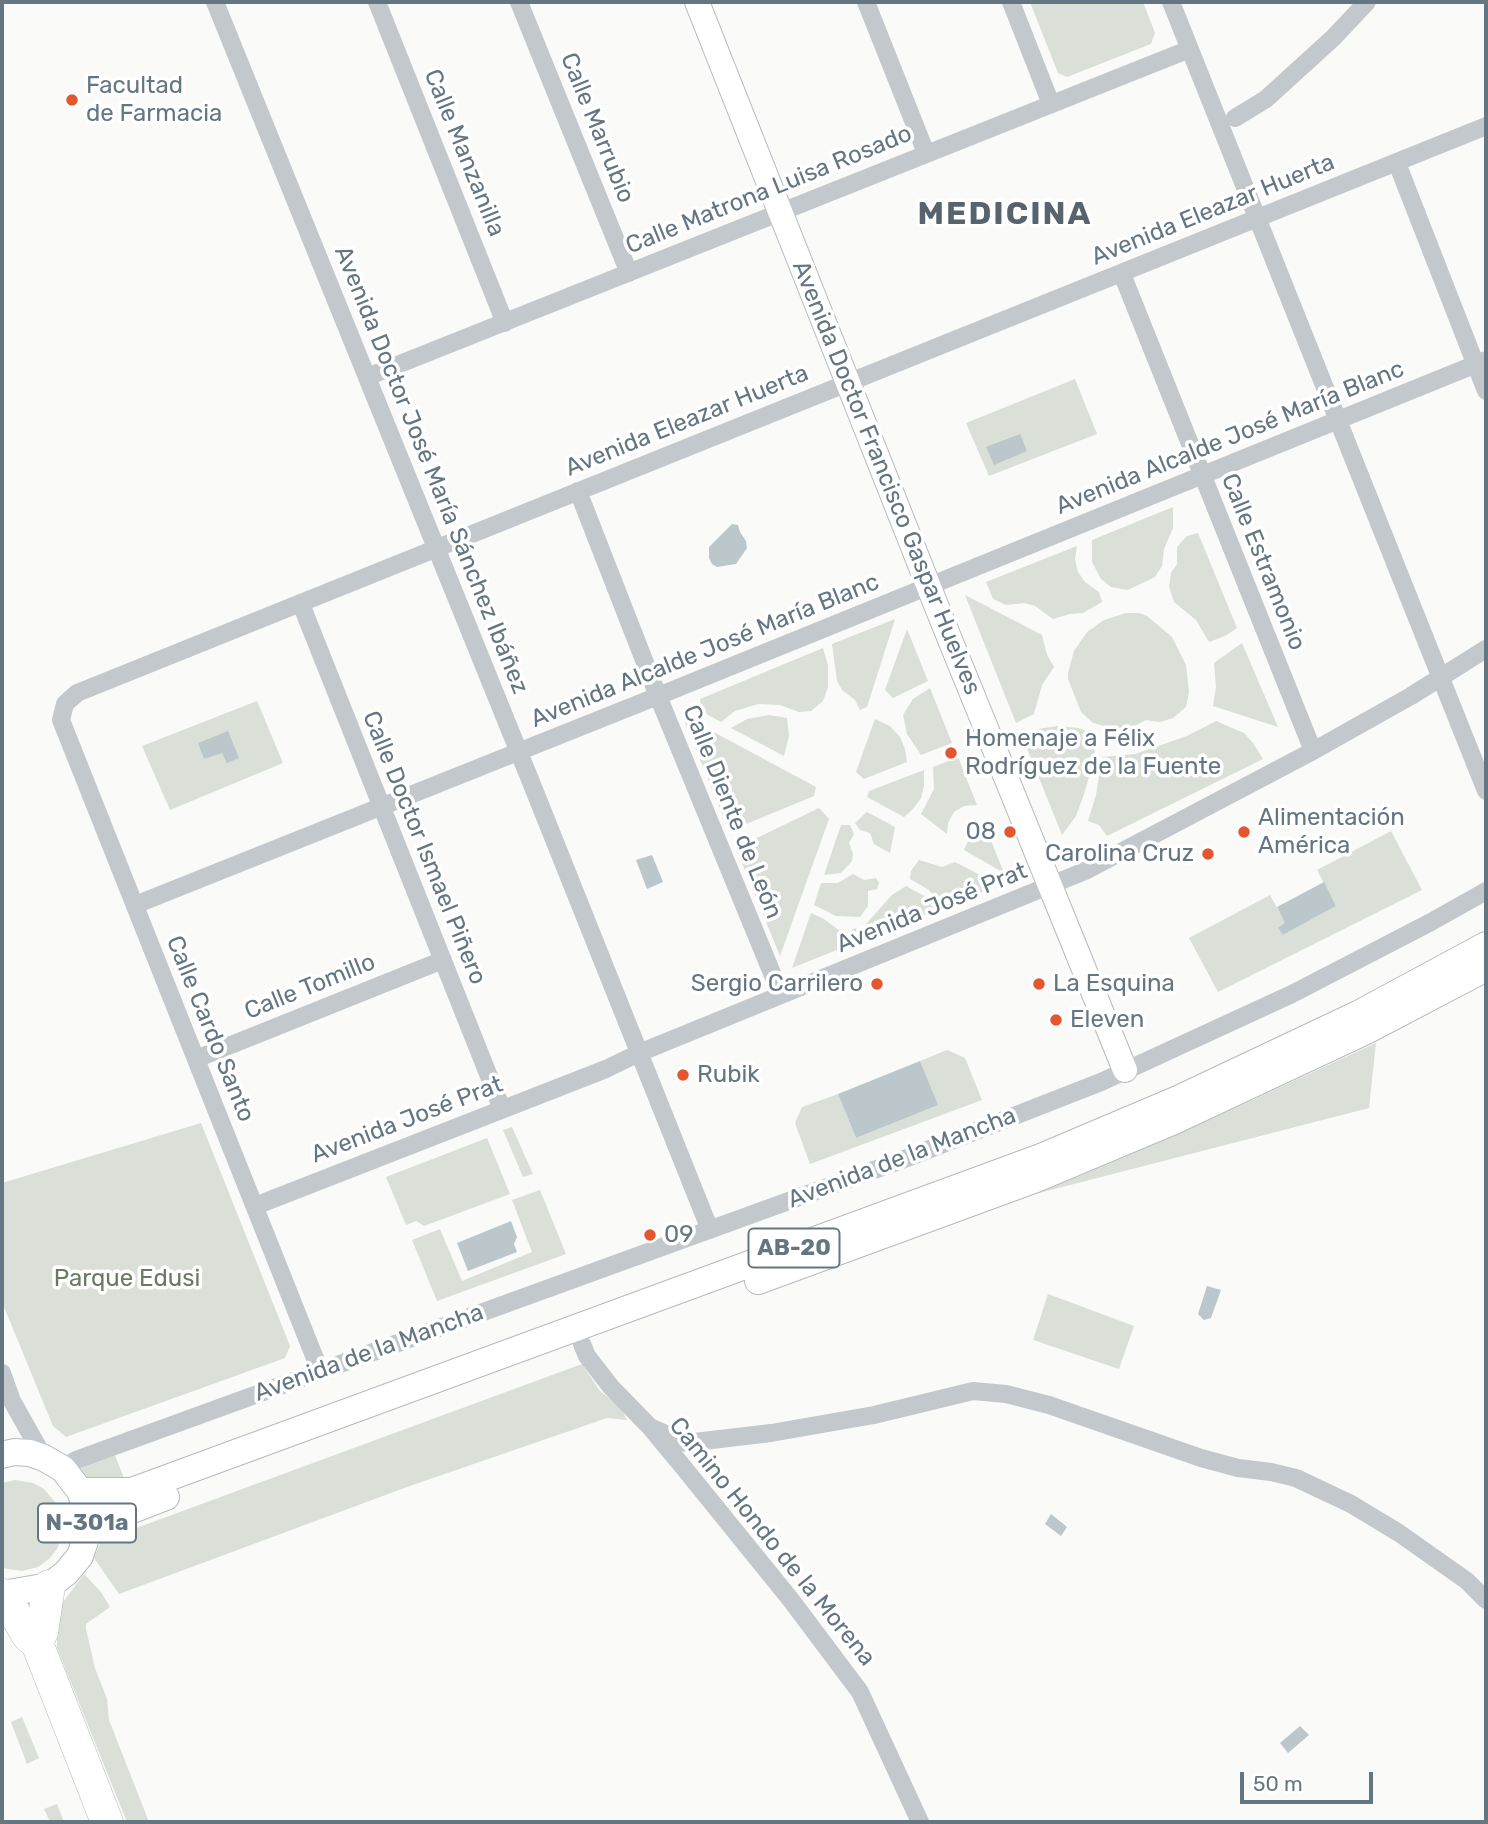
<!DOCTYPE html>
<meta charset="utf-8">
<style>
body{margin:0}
#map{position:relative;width:1488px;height:1824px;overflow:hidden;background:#fafaf8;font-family:Rubik,sans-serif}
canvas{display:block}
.frame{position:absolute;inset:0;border:4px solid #657683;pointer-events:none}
.scale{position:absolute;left:1240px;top:1772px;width:133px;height:32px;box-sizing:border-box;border:4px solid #657683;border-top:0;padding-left:9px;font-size:21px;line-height:24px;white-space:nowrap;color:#657683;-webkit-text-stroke:5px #fff;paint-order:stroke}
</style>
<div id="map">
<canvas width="1488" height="1824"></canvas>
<div class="frame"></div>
<div class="scale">50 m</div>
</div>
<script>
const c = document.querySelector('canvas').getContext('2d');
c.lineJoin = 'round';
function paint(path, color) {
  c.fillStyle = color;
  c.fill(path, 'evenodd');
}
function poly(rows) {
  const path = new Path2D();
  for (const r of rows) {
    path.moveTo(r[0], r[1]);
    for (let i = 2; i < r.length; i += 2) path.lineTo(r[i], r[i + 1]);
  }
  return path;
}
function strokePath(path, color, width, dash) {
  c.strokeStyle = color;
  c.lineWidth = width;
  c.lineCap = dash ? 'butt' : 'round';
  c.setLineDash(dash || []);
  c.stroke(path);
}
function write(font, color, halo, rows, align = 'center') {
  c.font = font + ' Rubik,sans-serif';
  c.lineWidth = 7;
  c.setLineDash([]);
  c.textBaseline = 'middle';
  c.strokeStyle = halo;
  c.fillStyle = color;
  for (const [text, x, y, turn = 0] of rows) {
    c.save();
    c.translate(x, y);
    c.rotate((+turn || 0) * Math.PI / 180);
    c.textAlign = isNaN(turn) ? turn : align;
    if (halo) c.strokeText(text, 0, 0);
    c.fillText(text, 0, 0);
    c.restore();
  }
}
const green = poly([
 [1030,2,1143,2,1155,33,1151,44,1067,77,1058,73],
 [1075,379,1097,434,989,476,966,423],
 [1173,507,1173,528,1164,549,1162,566,1155,577,1128,590,1111,587,1101,579,1092,562,1092,540],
 [1198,533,1237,628,1225,636,1209,642,1196,620,1174,602,1169,587,1171,573,1177,564,1177,547,1187,536],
 [1077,546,1075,559,1078,572,1085,582,1099,592,1102,602,1083,613,1070,614,1053,619,1035,606,1024,603,1006,605,993,599,986,582],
 [965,595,1042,635,1047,655,1054,667,1042,685,1034,714,1016,723],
 [1126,613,1139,613,1147,616,1172,637,1186,665,1189,692,1186,707,1173,718,1160,722,1146,720,1131,728,1116,729,1093,723,1081,712,1068,679,1068,673,1074,651,1087,632,1104,620],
 [895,619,867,707,860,710,855,700,842,690,837,681,832,644],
 [907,629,928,681,893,698,885,690],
 [1242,643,1278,727,1213,706,1216,687,1214,663],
 [823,648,828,665,828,687,823,701,811,711,799,712,780,705,758,704,735,711,721,722,701,711,700,699],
 [930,688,952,743,921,755,907,734,903,715,913,699],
 [257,701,283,763,170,810,142,746],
 [682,715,816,787,814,796,729,831],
 [769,715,787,718,789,736,784,756,731,728,747,719],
 [875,719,890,726,900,737,905,749,907,762,864,779,856,772],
 [1216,721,1244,733,1253,743,1263,759,1107,836,1099,825,1088,821,1096,795,1102,757,1135,754,1187,736],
 [1058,726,1078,728,1096,735,1094,760,1084,794,1076,816,1062,835,1022,736,1038,729],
 [958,757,977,805,964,806,954,812,948,823,947,834,921,814,934,789,933,767],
 [924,770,924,786,921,798,913,809,904,817,867,797,869,791],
 [819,808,829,819,780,956,736,848],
 [867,812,895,827,890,853,874,844,870,833,860,830,855,823],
 [841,825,850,825,854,834,849,843,853,854,852,861,841,873,824,875],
 [983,825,988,833,1004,873,964,850,970,837],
 [1391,831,1422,890,1218,992,1189,938,1270,895,1286,924,1279,928,1283,935,1336,906,1317,870],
 [919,860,942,867,955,862,999,885,942,908,929,890,910,879,911,871],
 [853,874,864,880,876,878,879,883,877,889,868,891,868,906,860,917,836,916,814,905,821,883,838,883],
 [906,886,926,897,935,911,868,938,865,925,892,895],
 [811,913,824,919,844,934,856,928,859,941,792,968],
 [1376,1043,1369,1108,1039,1193,1172,1137],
 [947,1050,965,1058,982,1100,810,1164,795,1123,802,1107,838,1094,856,1138,937,1105,920,1061],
 [201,1123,290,1346,285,1358,66,1437,53,1426,2,1302,2,1183],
 [512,1127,533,1174,523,1177,503,1130],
 [487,1138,510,1194,424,1226,416,1221,406,1225,386,1177],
 [540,1190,566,1254,437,1301,412,1240,440,1229,462,1281,532,1252,512,1200],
 [1048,1294,1134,1326,1119,1369,1033,1340],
 [582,1364,600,1391,621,1408,627,1420,607,1418,407,1487,119,1594,94,1558,101,1541],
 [115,1455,125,1481,94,1481,75,1470],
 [15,1480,33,1483,44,1489,60,1508,63,1522,62,1536,57,1549,49,1559,38,1567,22,1571,2,1568,2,1483],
 [84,1574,101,1592,110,1607,86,1624,86,1629,95,1668,107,1699,109,1720,149,1822,127,1822,57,1648,57,1625,63,1602],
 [22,1717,39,1758,27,1764,11,1722],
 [57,1804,64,1822,50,1822,44,1809]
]);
const water = poly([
 [1020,434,1027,451,994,465,986,447],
 [732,524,738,525,740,532,746,541,747,548,736,564,717,567,712,564,709,558,709,547],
 [228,731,239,758,227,763,222,753,204,759,198,743],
 [652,855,663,882,647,889,636,860],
 [1324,882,1336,906,1283,935,1278,928,1285,923,1277,907],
 [920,1061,938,1105,856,1138,838,1094],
 [511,1221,517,1237,514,1244,517,1252,468,1271,457,1243],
 [1207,1286,1221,1290,1211,1318,1204,1320,1198,1314],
 [1051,1514,1067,1527,1061,1536,1045,1524],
 [1300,1726,1309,1735,1288,1753,1280,1743]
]);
const street = poly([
 [215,2,531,782,710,1230],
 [377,2,505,323],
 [519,2,629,273],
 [866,2,926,153],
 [1011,2,1051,104],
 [1171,2,1486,791],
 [1235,118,1266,99,1333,38,1367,2],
 [1397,163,1486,391],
 [1122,274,1313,751],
 [367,377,1190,49],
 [578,491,658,696,781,995],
 [301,604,502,1109],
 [135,905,658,696,1486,360],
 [196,1059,443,960],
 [255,1206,606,1069,639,1053,1085,871,1313,751,1411,696,1486,649],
 [582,1344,587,1356,611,1387,650,1427,684,1468,791,1600,860,1692,920,1822],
 [320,1371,61,720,65,704,77,693,1486,126],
 [2,1373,12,1401,44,1458],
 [650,1427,686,1443,771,1433,874,1415,973,1391,1006,1394,1049,1405,1201,1458,1238,1468,1271,1472,1296,1478,1351,1504,1399,1533,1467,1581,1486,1600],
 [63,1469,76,1460,907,1158,1101,1082,1292,994,1431,922,1486,891]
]);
const secondary = poly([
 [697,2,940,615,1125,1070]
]);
const primary = poly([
 [758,1281,1036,1179,1174,1121,1366,1031,1486,968],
 [2,1455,14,1452,30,1453,44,1458,63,1469,80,1491,87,1512,87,1535,80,1556,66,1573,49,1586,2,1594],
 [80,1491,132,1491,1041,1157,1178,1099,1358,1014,1486,945],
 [87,1535,104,1521,166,1497]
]);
const highway = poly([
 [4,1595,28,1636,37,1643],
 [37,1643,107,1822],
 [37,1643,42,1632,49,1586]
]);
const markers = [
 [72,100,7,"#e4572e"],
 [951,753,7,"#e4572e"],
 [1010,832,7,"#e4572e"],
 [1244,832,7,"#e4572e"],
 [1208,854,7,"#e4572e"],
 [877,984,7,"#e4572e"],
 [1039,984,7,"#e4572e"],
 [1056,1020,7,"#e4572e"],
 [683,1075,7,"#e4572e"],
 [650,1235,7,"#e4572e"]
];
const shields = [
 [794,1248,91],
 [87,1523,98]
];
const shieldNames = [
 ["AB-20",794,1248],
 ["N-301a",87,1523]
];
const poiNames = [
 ["Facultad",86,86],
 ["de Farmacia",86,114],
 ["Homenaje a Félix",965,739],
 ["Rodríguez de la Fuente",965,767],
 ["Alimentación",1258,818],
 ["América",1258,846],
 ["08",996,832,"right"],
 ["Carolina Cruz",1194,854,"right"],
 ["Sergio Carrilero",863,984,"right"],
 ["La Esquina",1053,984],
 ["Eleven",1070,1020],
 ["Rubik",697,1075],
 ["09",664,1235]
];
const streetNames = [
 ["Calle Marrubio",597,128,68],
 ["Calle Manzanilla",464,153,68],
 ["Calle Matrona Luisa Rosado",769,190,-22],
 ["Avenida Eleazar Huerta",1213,210,-22],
 ["Avenida Eleazar Huerta",687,421,-22],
 ["Avenida Alcalde José María Blanc",1230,438,-22],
 ["Avenida Doctor José María Sánchez Ibáñez",431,470,68],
 ["Avenida Doctor Francisco Gaspar Huelves",886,478,68],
 ["Calle Estramonio",1263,562,68],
 ["Avenida Alcalde José María Blanc",705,651,-22],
 ["Calle Diente de León",732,812,68],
 ["Calle Doctor Ismael Piñero",424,848,68],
 ["Avenida José Prat",932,908,-22],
 ["Calle Tomillo",310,987,-22],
 ["Calle Cardo Santo",210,1029,68],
 ["Avenida José Prat",407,1120,-21],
 ["Avenida de la Mancha",902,1158,-21],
 ["Avenida de la Mancha",369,1353,-20],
 ["Camino Hondo de la Morena",772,1542,51]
];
const parkNames = [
 ["Parque Edusi",127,1279]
];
const districtNames = [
 ["MEDICINA",1005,215]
];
paint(green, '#dadfd7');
paint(water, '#bbc7cb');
strokePath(secondary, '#b3babf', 26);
strokePath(primary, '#b5babe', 28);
strokePath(highway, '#b4b9bd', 33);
strokePath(street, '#c3c8cc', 18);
strokePath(secondary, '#fff', 24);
strokePath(primary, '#fff', 26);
strokePath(highway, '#fff', 32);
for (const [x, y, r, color] of markers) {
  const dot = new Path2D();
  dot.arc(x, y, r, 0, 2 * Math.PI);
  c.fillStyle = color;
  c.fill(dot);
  strokePath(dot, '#fff', 2.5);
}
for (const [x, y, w] of shields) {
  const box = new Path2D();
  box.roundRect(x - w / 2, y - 19.5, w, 39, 5);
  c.fillStyle = '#fff';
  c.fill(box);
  strokePath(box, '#657683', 2);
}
write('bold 23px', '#657683', null, shieldNames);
write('24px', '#657683', '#fff', poiNames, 'left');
write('24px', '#657683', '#fff', streetNames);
write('24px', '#687a64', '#fff', parkNames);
c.letterSpacing = '2px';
write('bold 32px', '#57646e', '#fff', districtNames);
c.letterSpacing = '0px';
</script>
